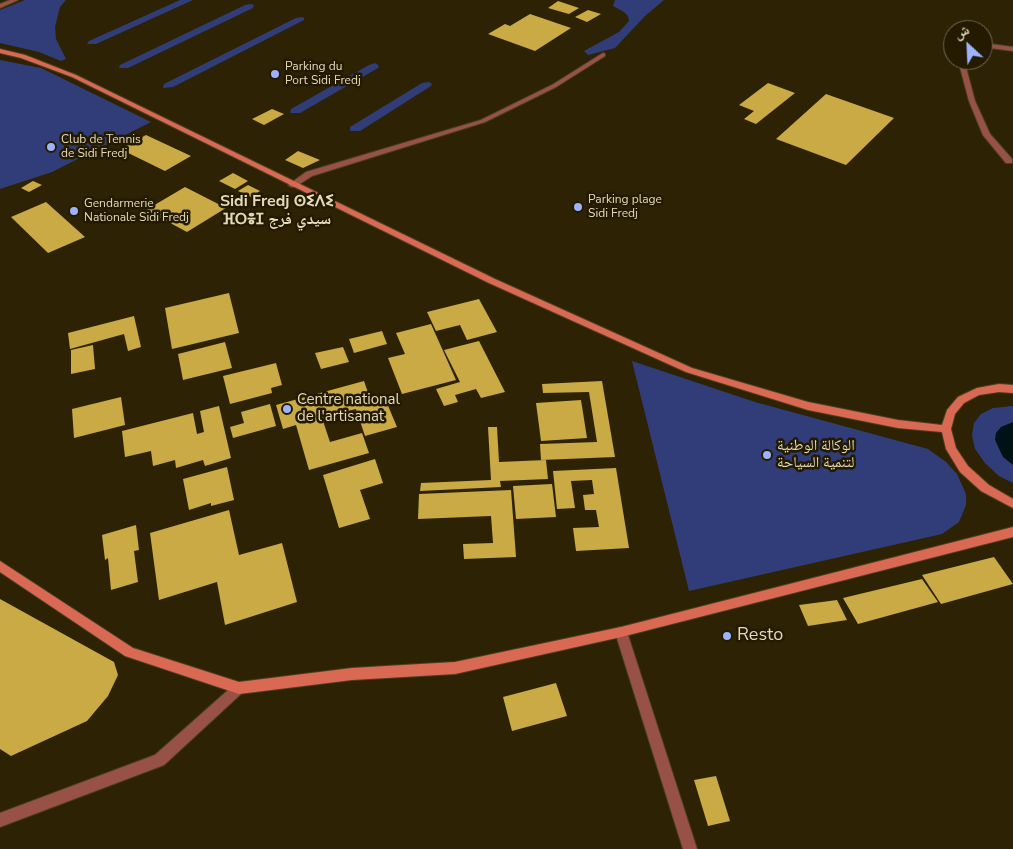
<!DOCTYPE html>
<meta charset="utf-8">
<style>
body{margin:0}
#map{position:relative;width:1013px;height:849px;overflow:hidden;background:#2d2304;font-family:"Nunito Sans","Noto Naskh Arabic",sans-serif}
canvas{display:block}
.north{position:absolute;left:943px;top:20px;width:50px;height:50px;box-sizing:border-box;background:#231a00;border:1px solid #70664b;border-radius:50%;rotate:335deg;font-size:14px;font-weight:700;line-height:20px;text-align:center;color:#e3d9bc}
.north::after{content:'';display:block;margin:auto;width:18px;height:22px;background:#9fb3fd;clip-path:polygon(50% 0,100% 100%,50% 72%,0 100%)}
</style>
<div id="map">
<canvas width="1013" height="849"></canvas>
<div class="north">ش</div>
</div>
<script>
const c = document.querySelector('canvas').getContext('2d');
c.lineJoin = 'round';
function paint(path, color) {
  c.fillStyle = color;
  c.fill(path, 'evenodd');
}
function poly(rows) {
  const path = new Path2D();
  for (const r of rows) {
    path.moveTo(r[0], r[1]);
    for (let i = 2; i < r.length; i += 2) path.lineTo(r[i], r[i + 1]);
  }
  return path;
}
function strokePath(path, color, width, dash) {
  c.strokeStyle = color;
  c.lineWidth = width;
  c.lineCap = dash ? 'butt' : 'round';
  c.setLineDash(dash || []);
  c.stroke(path);
}
function write(font, color, halo, rows, align = 'center') {
  c.font = font + ' "Nunito Sans","Noto Naskh Arabic","Noto Sans Tifinagh",sans-serif';
  c.lineWidth = 5;
  c.setLineDash([]);
  c.textBaseline = 'middle';
  c.strokeStyle = halo;
  c.fillStyle = color;
  for (const [text, x, y, turn = 0] of rows) {
    c.save();
    c.translate(x, y);
    c.rotate((+turn || 0) * Math.PI / 180);
    c.textAlign = isNaN(turn) ? turn : align;
    if (halo) c.strokeText(text, 0, 0);
    c.fillText(text, 0, 0);
    c.restore();
  }
}
const green = poly([
 [25,0,66,0,60,7,55,27,56,39,66,59,61,61,39,52,0,43,0,10],
 [180,0,193,0,96,44,87,44,89,41],
 [615,0,664,0,645,16,615,48,588,55,584,51,619,32,629,21,628,16,624,12,613,6],
 [251,4,254,5,253,8,128,68,119,68,120,65,245,5],
 [302,17,304,18,304,20,173,87,163,88,164,84,296,18],
 [0,60,41,68,151,122,52,172,0,189],
 [375,63,379,66,378,68,300,113,290,113,291,109,369,65],
 [429,82,432,84,431,86,360,131,350,131,350,127,422,83],
 [632,361,755,402,928,449,946,462,957,474,966,494,966,505,959,522,942,534,689,591],
 [1013,406,1013,483,999,476,985,463,975,449,972,435,974,423,981,414,993,408]
]);
const water = poly([
 [1013,422,1013,465,1003,457,995,440,996,433,1001,427]
]);
const building = poly([
 [558,1,579,8,569,14,548,8],
 [588,10,601,14,587,22,575,17],
 [530,14,571,28,535,51,488,34,505,24,510,26],
 [768,83,795,93,756,124,744,119,754,111,739,105],
 [826,94,894,118,846,165,776,139],
 [272,109,284,114,264,125,252,119],
 [146,135,191,156,165,171,120,149],
 [298,151,320,160,303,168,285,160],
 [233,173,248,181,235,189,219,181],
 [33,181,42,185,29,192,21,188],
 [248,185,260,191,251,197,238,191],
 [185,187,226,208,187,232,146,210],
 [46,202,85,237,48,253,11,217],
 [229,293,239,333,172,349,165,308],
 [479,299,497,332,467,340,460,325,436,331,427,312],
 [134,316,141,347,128,351,124,334,70,349,68,333],
 [431,324,456,380,402,394,388,358,405,354,396,333],
 [382,331,387,344,354,353,349,339],
 [479,341,505,392,481,398,476,389,455,395,458,402,444,406,436,389,460,382,444,350],
 [225,342,232,368,183,380,178,354],
 [93,345,95,369,71,374,71,350],
 [343,347,349,362,321,369,315,353],
 [276,363,282,385,271,388,272,393,230,404,223,376],
 [364,381,372,404,386,401,397,427,365,436,356,409,322,418,330,442,362,433,369,453,309,470,296,425,283,429,276,405],
 [602,381,615,457,541,460,540,444,597,442,589,392,543,393,542,384],
 [121,397,125,425,74,438,72,409],
 [581,400,587,438,541,441,536,403],
 [270,404,276,426,233,438,230,427,244,423,241,412],
 [219,406,231,458,205,466,203,460,176,468,175,460,153,466,151,451,125,457,122,431,193,413,197,434,204,432,200,411],
 [488,427,497,427,499,462,546,460,548,479,500,481,501,487,420,491,421,483,491,480],
 [375,459,383,483,360,490,370,519,339,528,323,475],
 [227,467,234,500,211,506,211,503,189,510,183,479],
 [616,468,629,548,576,551,573,528,599,527,596,510,585,510,583,495,594,494,592,480,571,481,575,508,557,509,553,471],
 [552,484,556,517,516,519,513,486],
 [511,490,516,557,464,559,463,544,493,543,491,516,418,519,419,494],
 [229,510,239,555,282,543,297,602,225,625,217,582,159,600,150,533],
 [136,525,139,550,134,551,138,582,111,590,108,558,105,560,102,535],
 [994,557,1013,584,941,604,922,575],
 [922,579,938,602,858,624,843,598],
 [0,599,114,662,118,675,108,696,87,721,11,756,0,749],
 [837,600,847,620,808,626,799,605],
 [556,683,567,716,512,731,503,697],
 [716,776,730,821,708,826,694,780]
]);
const lane = poly([
 [983,43,1013,47,1013,51,983,47,983,43],
 [603,53,605,54,605,56,556,87,485,122,312,176,295,187,292,187,288,185,306,172,481,120,552,85,603,53],
 [958,60,964,60,975,101,990,134,1012,159,1012,163,1006,163,983,135,969,101,958,60]
]);
const street = poly([
 [10,0,18,0,0,8,0,4,10,0],
 [621,627,625,628,627,632,697,849,683,849,615,632,617,628,621,627],
 [239,682,243,684,245,688,243,692,164,765,0,827,0,813,155,755,235,684,239,682]
]);
const secondary = poly([
 [0,49,25,55,76,75,495,279,692,368,808,402,898,420,942,425,947,410,958,397,977,388,999,384,1013,385,1013,393,999,392,979,395,964,403,955,414,951,429,956,448,968,466,989,485,1013,499,1013,508,981,491,960,472,946,449,942,432,898,428,808,410,686,372,489,283,72,77,21,58,0,53,0,49],
 [1013,527,1013,537,621,637,455,674,352,680,239,694,125,656,0,572,0,561,133,648,239,682,352,668,455,662,621,627,1013,527]
]);
const markers = [
 [275,74,5,"#9fb3fd"],
 [51,147,5,"#9fb3fd"],
 [578,207,5,"#9fb3fd"],
 [74,211,5,"#9fb3fd"],
 [287,409,5,"#9fb3fd"],
 [767,455,5,"#9fb3fd"],
 [727,636,5,"#9fb3fd"]
];
const farPoinames = [
 ["Parking du",285,67],
 ["Port Sidi Fredj",285,81],
 ["Club de Tennis",61,140],
 ["de Sidi Fredj",61,154],
 ["Parking plage",588,200],
 ["Sidi Fredj",588,214],
 ["Gendarmerie",84,204],
 ["Nationale Sidi Fredj",84,218]
];
const poiNames = [
 ["Centre national",297,400],
 ["de l'artisanat",297,417],
 ["الوكالة الوطنية",777,446],
 ["لتنمية السياحة",777,463]
];
const farDistrictnames = [
 ["Sidi Fredj ⵙⵉⴷⵉ",277,202],
 ["ⴼⵔⴻⵊ سيدي فرج",277,220]
];
const nearPoinames = [
 ["Resto",737,636]
];
paint(green, '#303d79');
paint(water, '#001216');
paint(building, '#caaa44');
strokePath(lane, '#4a4021', 2);
strokePath(street, '#4a4021', 2);
strokePath(secondary, '#4a4021', 2);
paint(lane, '#985245');
paint(street, '#985245');
paint(secondary, '#da6954');
for (const [x, y, r, color] of markers) {
  const dot = new Path2D();
  dot.arc(x, y, r, 0, 2 * Math.PI);
  c.fillStyle = color;
  c.fill(dot);
  strokePath(dot, '#231a00', 2);
}
write('12px', '#e3d9bc', '#231a00', farPoinames, 'left');
write('15px', '#e3d9bc', '#231a00', poiNames, 'left');
write('bold 16px', '#e3d9bc', '#231a00', farDistrictnames);
write('18px', '#e3d9bc', '#231a00', nearPoinames, 'left');
</script>
